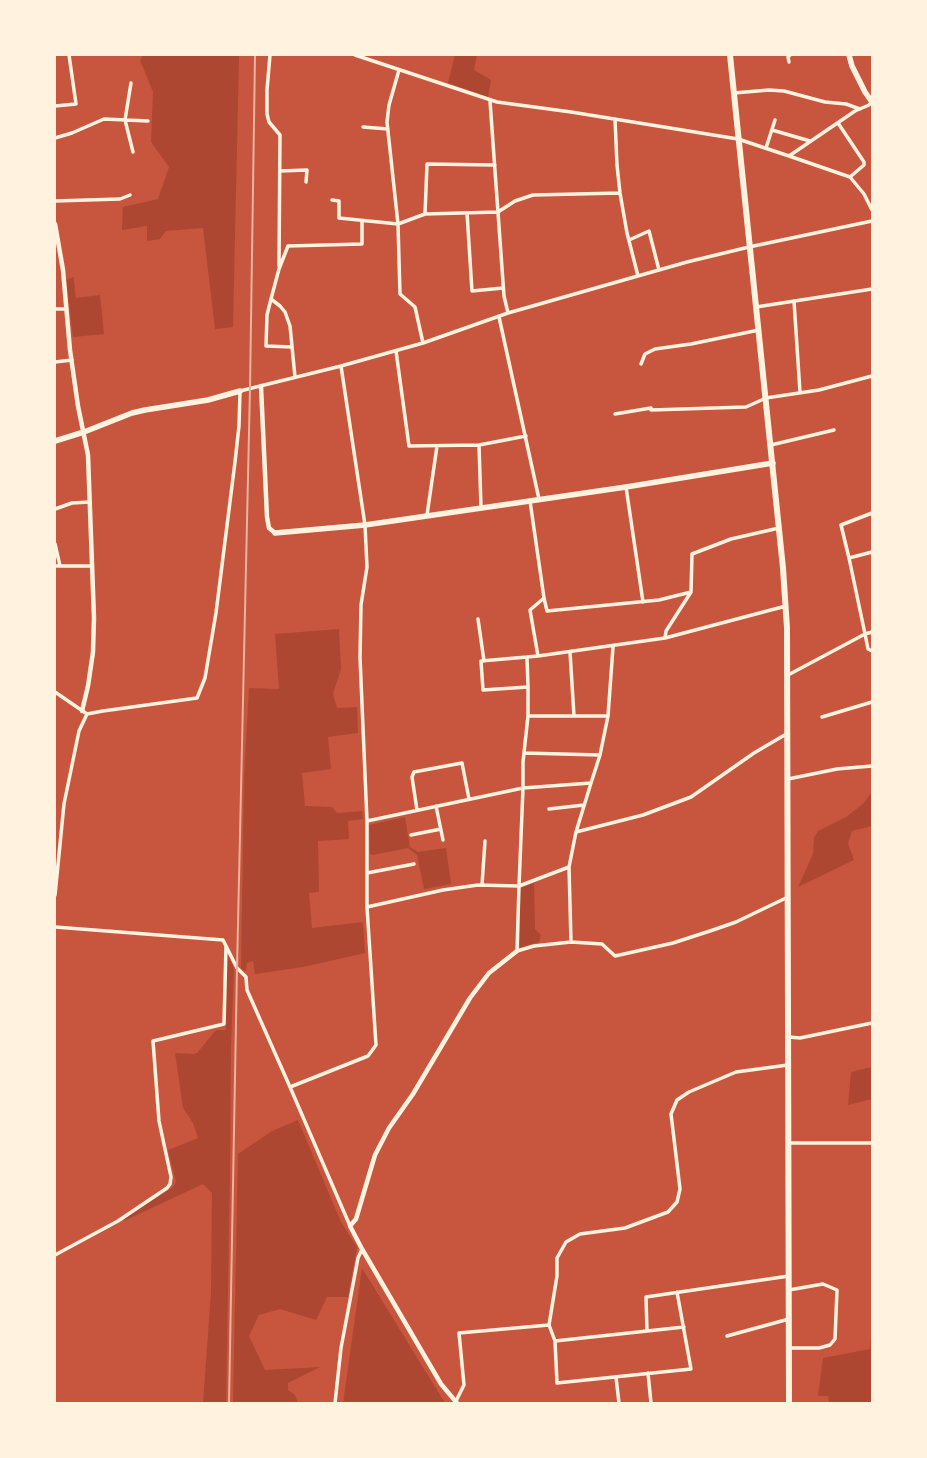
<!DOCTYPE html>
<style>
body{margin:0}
#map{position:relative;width:927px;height:1458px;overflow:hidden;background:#c8553d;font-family:Cabin,sans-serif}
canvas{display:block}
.frame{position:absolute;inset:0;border:56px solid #fff3e0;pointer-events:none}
</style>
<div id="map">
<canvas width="927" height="1458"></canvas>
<div class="frame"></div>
</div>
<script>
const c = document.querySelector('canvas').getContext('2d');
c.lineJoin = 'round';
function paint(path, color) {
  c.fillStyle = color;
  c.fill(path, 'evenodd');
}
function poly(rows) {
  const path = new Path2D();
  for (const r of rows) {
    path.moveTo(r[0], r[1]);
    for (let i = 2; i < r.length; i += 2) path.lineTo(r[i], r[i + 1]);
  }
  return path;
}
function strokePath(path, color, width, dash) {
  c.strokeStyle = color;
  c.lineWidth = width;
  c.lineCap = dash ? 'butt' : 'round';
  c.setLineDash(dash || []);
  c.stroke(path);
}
const green = poly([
 [143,55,239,55,233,327,215,329,203,228,166,231,160,239,147,241,147,226,122,230,123,207,158,199,169,167,151,142,153,92,140,60],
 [455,55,477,55,474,70,491,80,488,97,448,83],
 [74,277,74,282,76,298,100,295,104,334,73,337,66,280],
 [339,629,341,669,333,694,337,708,357,707,358,733,328,737,331,769,302,773,305,806,332,807,337,813,362,811,363,819,348,821,349,839,318,841,319,892,309,893,312,928,363,922,365,953,303,967,255,974,253,961,247,963,246,971,241,969,244,778,249,688,279,689,275,634],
 [872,792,872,826,852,831,848,843,854,860,798,887,813,854,814,838,818,831,846,817,864,803],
 [405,817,410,847,418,852,446,848,451,884,424,889,417,855,408,848,372,855,370,854,369,825],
 [534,883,535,929,541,935,539,942,528,945,520,948,520,888],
 [227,953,234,968,231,1046,230,1173,226,1403,203,1403,211,1292,212,1193,203,1184,124,1221,125,1217,172,1188,176,1182,168,1150,198,1138,193,1123,183,1108,175,1053,193,1054,197,1053,216,1030,226,1030],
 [872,1067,872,1099,848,1105,851,1072],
 [298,1120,341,1222,357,1247,348,1297,327,1297,316,1320,280,1309,259,1315,249,1336,265,1370,320,1367,288,1383,288,1390,295,1395,298,1403,233,1403,238,1154,272,1131],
 [362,1268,445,1403,343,1403],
 [872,1322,872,1403,829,1403,828,1396,818,1396,823,1358,870,1349]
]);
const minor = poly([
 [270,55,267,90,267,114,269,122,280,135,279,266],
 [355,55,497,102,571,112,738,139,789,156,855,111,869,105,872,101],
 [789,62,788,57,790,55],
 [131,83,125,120,133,152],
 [734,93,769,90,784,91,825,102,846,104,860,109],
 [490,101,504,296,508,313],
 [55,106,76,104,69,55],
 [615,119,617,165,620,193,627,233,638,276],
 [838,123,864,162,864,165,850,177],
 [363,127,388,129],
 [772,130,810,141],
 [55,138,72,133,104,119,148,121],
 [766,148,775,120],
 [789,156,850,177,864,194,872,210],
 [280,171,307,170,306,182],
 [332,200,339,201,339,218,398,224,387,122,389,105,399,70],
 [55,201,120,199,130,195],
 [467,213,472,291,503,288],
 [425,214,427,164,495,165],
 [629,240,649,231,659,270],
 [271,299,267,315,266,346,292,347],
 [794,301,800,392],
 [756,307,872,289],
 [55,309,66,309],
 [499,317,539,499],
 [423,343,415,307,400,294,398,224,425,214,498,212,515,201,533,195,620,193],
 [396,351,409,446,479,445,526,436],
 [55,362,72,360],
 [641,364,645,354,655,349,691,344,759,330],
 [341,366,365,525,367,567,361,605,360,657,367,821,523,788,523,762,528,716,528,687,527,657,481,661,483,690,528,687],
 [295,377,290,326,285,312,280,306,271,299,279,269,288,246,362,244,362,221],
 [615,414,651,408,651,410,746,407,766,398,819,390,872,376],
 [479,445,481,507],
 [771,445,834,430],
 [626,487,643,602],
 [530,501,544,598],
 [55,509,72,503,90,502],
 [872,513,841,525,849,558,872,552],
 [427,515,437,446],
 [779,528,731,539,692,554,691,592,666,631,665,638,786,606],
 [55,544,60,566],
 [849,558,865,634,872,632],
 [55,566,92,566],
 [478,619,484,661],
 [665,638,538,656,530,610,544,598,547,611,659,600,691,592],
 [570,652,574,716],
 [527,657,538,656],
 [788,675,865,634,868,649,872,651],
 [55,692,87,714],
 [528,716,608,716],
 [822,717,872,702],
 [524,753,600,755],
 [788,779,837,769,872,766],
 [591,783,576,832,569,867,519,886,523,788,591,783,600,755,608,716,613,647],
 [436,806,443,840],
 [549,809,584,805],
 [417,810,412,777,414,772,462,763,469,799],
 [367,821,367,907,443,890,478,885,519,886,517,951,534,946,571,942,602,944,615,956,673,943,713,930,736,922,788,897],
 [576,832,643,815,691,797,754,753,788,733],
 [411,835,441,829],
 [569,867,571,942],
 [367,873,414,864],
 [482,885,485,841],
 [55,895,64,804,79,731,87,714,103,711,197,698,205,678,216,613,235,462,239,426,240,391,341,366,423,343,508,313,687,262,749,247,872,221],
 [55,927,223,940,237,968,246,977,247,990,290,1087,368,1056,376,1045,367,907],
 [789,1037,800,1038,872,1023],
 [290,1087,350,1226],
 [789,1143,872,1143],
 [55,1255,118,1221,167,1188,170,1184,171,1177,159,1121,153,1041,224,1024,226,946],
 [789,1290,823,1284,837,1290,835,1339,830,1345,819,1348,789,1348],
 [677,1292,691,1369,557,1383,555,1341,549,1325,557,1276,557,1258,566,1242,580,1234,625,1228,668,1212,677,1202,680,1189,671,1114,677,1100,689,1092,736,1072,788,1065],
 [647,1331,646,1297,789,1276],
 [727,1336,789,1319],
 [555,1341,684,1327],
 [648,1373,651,1403],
 [616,1377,619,1403],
 [456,1401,464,1385,459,1333,549,1325],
 [335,1403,341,1348,358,1258,362,1249]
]);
const tertiary = poly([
 [55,224,63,270,70,350,78,406,88,455,94,618,93,652,88,686,82,711],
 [261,386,267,517,269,528,275,533],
 [457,1403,441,1384,362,1249,350,1226,356,1219,375,1155,389,1128,413,1094,470,998,489,973,517,951]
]);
const secondary = poly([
 [849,55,852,66,865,92,872,102],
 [55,441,84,432,132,413,145,410,208,400,240,391],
 [275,533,365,525,626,487,773,463]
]);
const trunk = poly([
 [730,55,783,568,787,628,789,1403]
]);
const rail = poly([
 [229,1403,237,968,250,388,255,55]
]);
paint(green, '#ae4732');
strokePath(minor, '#fff3e0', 3.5);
strokePath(tertiary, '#fff3e0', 4.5);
strokePath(secondary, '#fff3e0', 5.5);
strokePath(trunk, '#fff3e0', 6);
strokePath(rail, '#e9b49f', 2);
</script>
